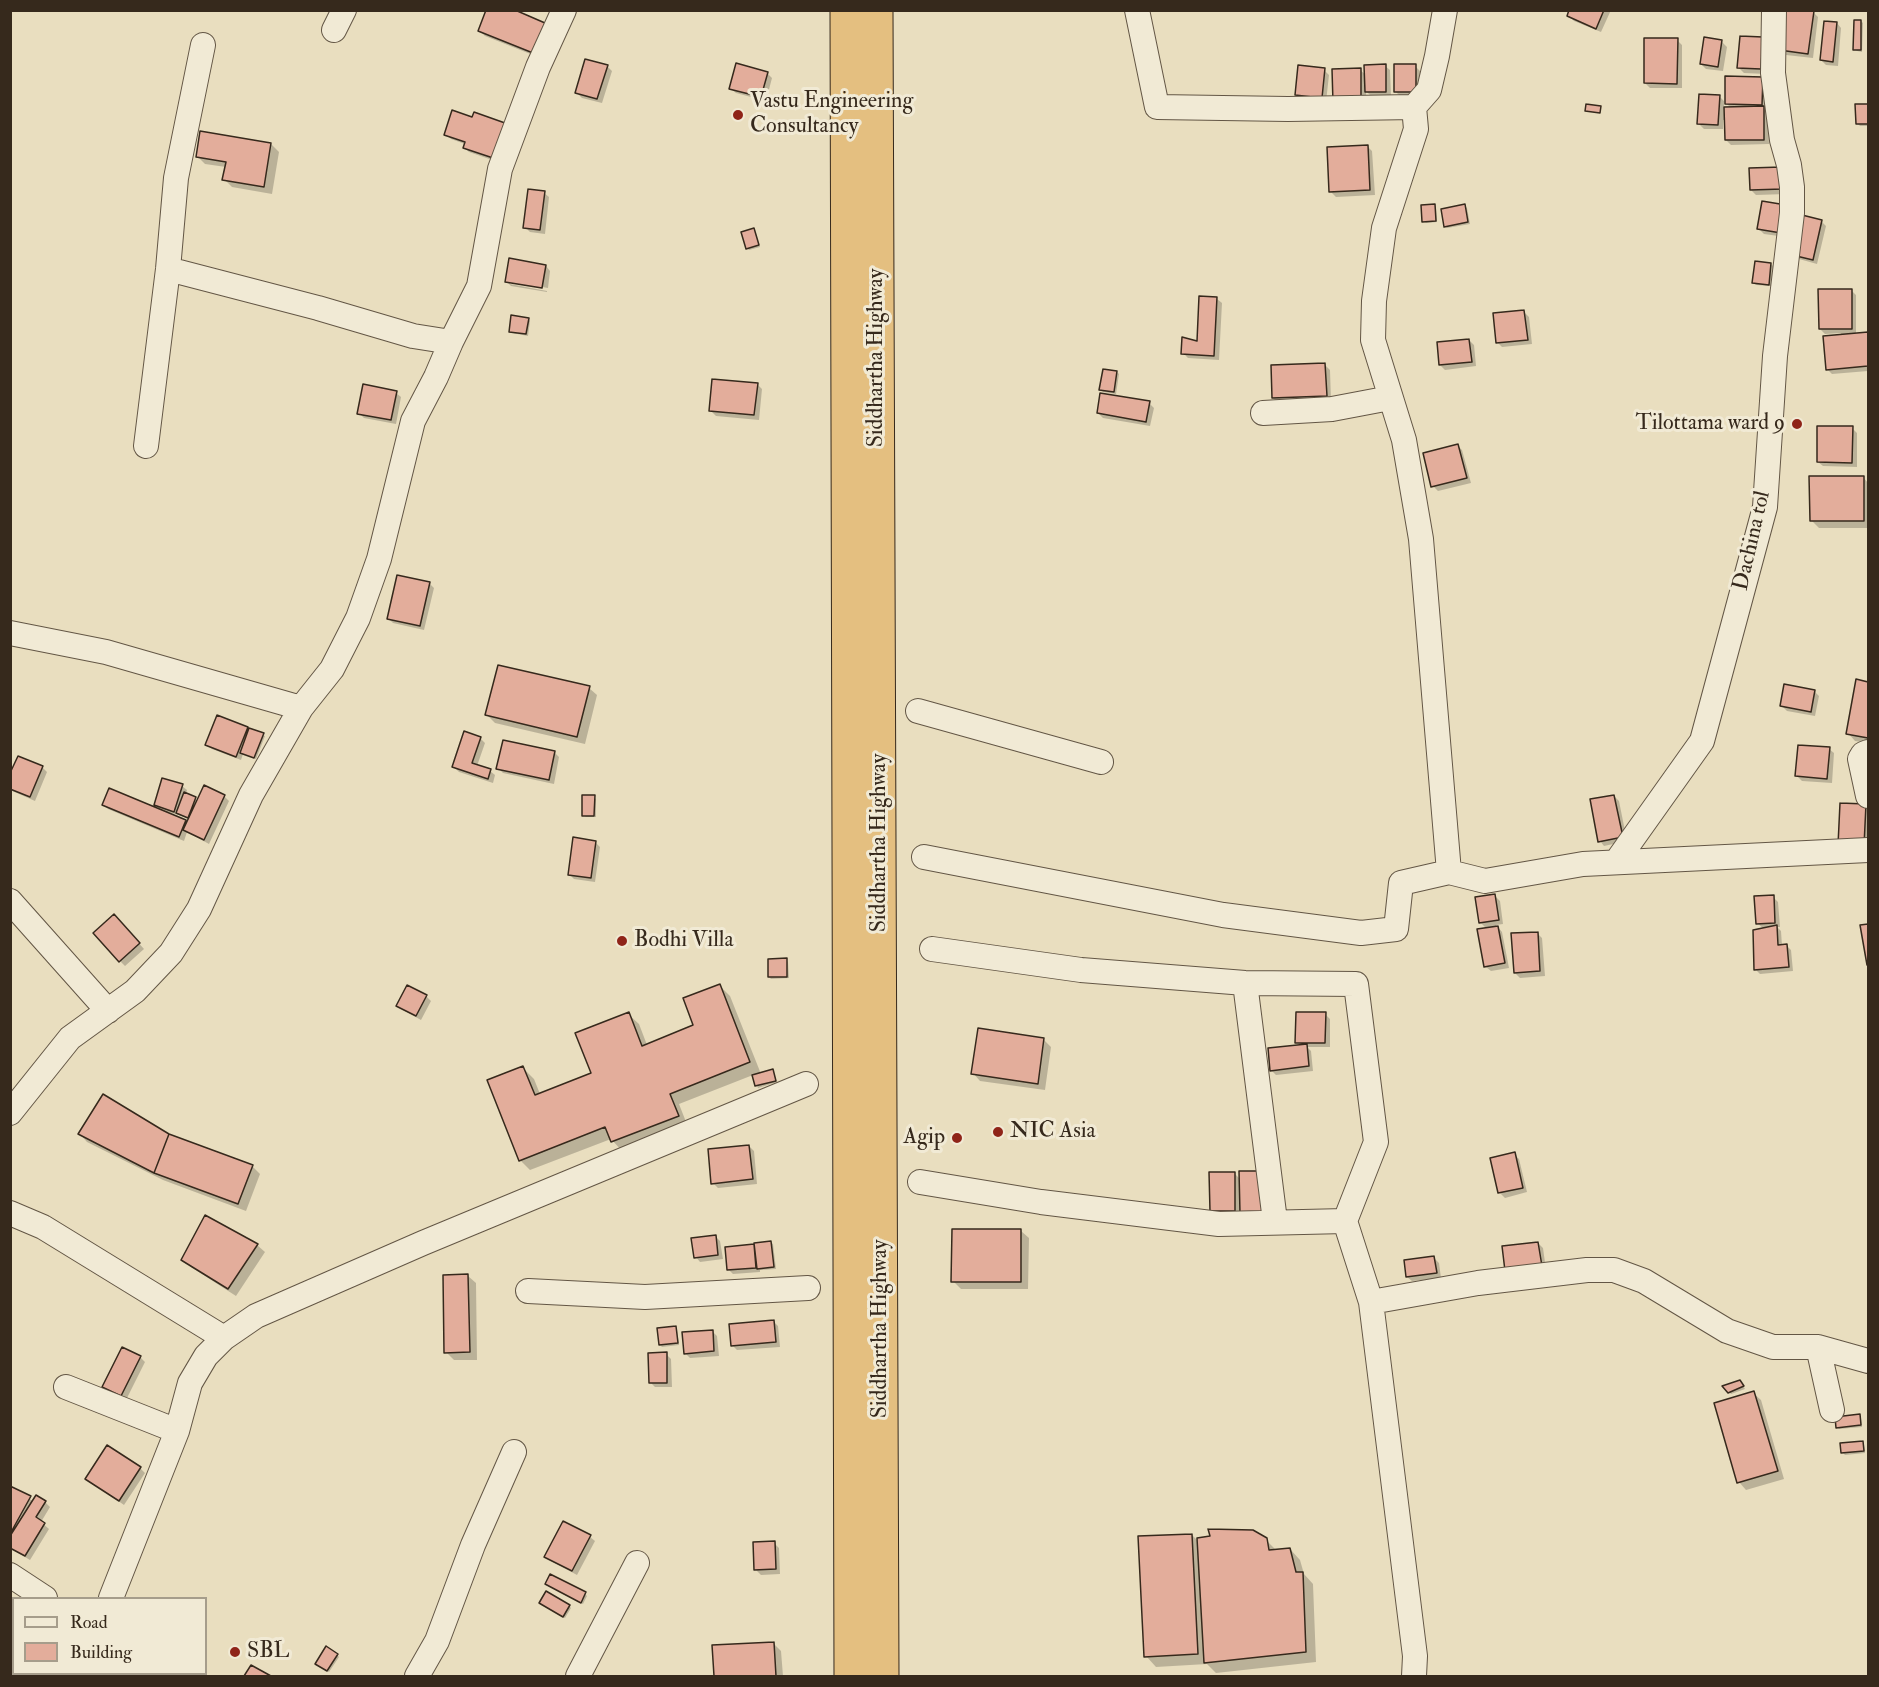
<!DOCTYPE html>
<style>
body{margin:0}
#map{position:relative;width:1879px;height:1687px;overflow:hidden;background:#e9debf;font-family:"IM FELL Double Pica",serif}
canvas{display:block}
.frame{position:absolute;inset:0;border:12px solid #36291c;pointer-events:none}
.legend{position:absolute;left:12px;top:1597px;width:195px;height:78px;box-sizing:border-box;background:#f1ead5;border:2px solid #a69d8b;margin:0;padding:8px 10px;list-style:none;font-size:18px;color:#36291c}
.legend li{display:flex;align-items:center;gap:12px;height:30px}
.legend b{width:30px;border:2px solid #a69d8b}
</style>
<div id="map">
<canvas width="1879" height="1687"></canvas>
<div class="frame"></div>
<ul class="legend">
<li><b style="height:8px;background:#f1ead5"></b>Road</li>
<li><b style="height:16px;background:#e3ad9b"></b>Building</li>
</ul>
</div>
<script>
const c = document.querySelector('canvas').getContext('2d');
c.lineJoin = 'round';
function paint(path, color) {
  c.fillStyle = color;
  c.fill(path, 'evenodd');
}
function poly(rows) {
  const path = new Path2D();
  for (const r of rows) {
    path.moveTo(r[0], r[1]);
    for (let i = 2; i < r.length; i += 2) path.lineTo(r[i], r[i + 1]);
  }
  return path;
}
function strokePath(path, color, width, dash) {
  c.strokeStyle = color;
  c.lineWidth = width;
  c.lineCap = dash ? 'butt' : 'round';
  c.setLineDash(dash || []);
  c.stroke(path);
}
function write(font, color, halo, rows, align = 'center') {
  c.font = font + ' "IM FELL Double Pica",serif';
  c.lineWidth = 6;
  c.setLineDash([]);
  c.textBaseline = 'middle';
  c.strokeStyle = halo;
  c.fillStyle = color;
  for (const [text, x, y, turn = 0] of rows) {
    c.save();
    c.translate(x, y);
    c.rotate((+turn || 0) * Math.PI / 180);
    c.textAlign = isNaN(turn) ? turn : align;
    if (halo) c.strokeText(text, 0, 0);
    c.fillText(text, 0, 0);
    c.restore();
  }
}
const shadow = poly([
 [488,10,538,57,485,36,480,31],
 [1571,10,1611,10,1601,32,1574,21,1569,16],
 [1786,10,1813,12,1818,17,1813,58,1786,55,1781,50],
 [1861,21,1863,23,1862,52,1857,51,1855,49],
 [1837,23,1841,28,1838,66,1826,65,1821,60],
 [1741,37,1766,74,1744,73,1739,68],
 [1677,40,1682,45,1682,88,1650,88,1645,83],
 [1722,42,1727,47,1723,71,1706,69,1701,64],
 [607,66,612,71,602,103,582,98,577,93],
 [1385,66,1390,70,1391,96,1371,96,1366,91,1366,107,1339,108,1360,70,1366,75],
 [1415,66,1420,71,1421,96,1400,96,1395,91],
 [1324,70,1329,75,1326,102,1301,100,1296,95],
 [767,73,772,78,766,101,736,93,731,89],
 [1767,84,1769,144,1731,145,1726,140,1726,120,1723,120,1723,129,1704,129,1699,124,1719,96,1724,101,1724,109,1731,108,1726,103],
 [1868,105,1868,126,1860,126,1858,124,1857,106],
 [473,119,498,162,469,152,464,147,465,144,451,139,446,134],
 [271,144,279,152,272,194,232,187,224,179,226,167,205,164,197,156],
 [1367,146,1372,151,1375,195,1336,197,1331,192],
 [1782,168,1787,194,1756,195,1751,190],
 [544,193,549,197,545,234,530,232,525,227],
 [1763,203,1786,237,1764,234,1759,229],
 [1434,205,1436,207,1437,222,1426,223,1424,221],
 [1465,206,1467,208,1470,224,1447,228,1445,226],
 [1821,221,1826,226,1817,264,1799,259,1794,254],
 [754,230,760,247,749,250,747,248],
 [1771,264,1773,266,1771,286,1756,285,1754,283],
 [546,266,550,271,548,288,510,281,510,284,547,291,547,292,511,286,506,281],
 [1851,290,1856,295,1856,335,1868,335,1868,371,1832,374,1827,369,1841,333,1825,334,1820,329],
 [1217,299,1222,303,1219,360,1188,358,1183,353,1198,343],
 [1524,312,1529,317,1532,344,1502,347,1498,343],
 [528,319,530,321,528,336,512,333,510,331],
 [1469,340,1474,345,1476,366,1445,370,1440,365],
 [1325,365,1330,370,1331,401,1278,403,1273,398],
 [1117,372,1119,374,1116,394,1103,392,1101,390],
 [757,384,762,389,759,420,716,416,711,411],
 [396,393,401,397,396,424,364,418,359,413],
 [1149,403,1154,408,1150,426,1103,418,1098,413],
 [1852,428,1857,433,1857,467,1823,466,1818,462],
 [1457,445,1462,450,1471,483,1438,491,1433,486],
 [1863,477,1868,483,1868,528,1819,528,1811,520],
 [429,583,434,588,424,630,393,623,388,618],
 [1857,681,1868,683,1868,743,1855,741,1848,733],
 [589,688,597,695,585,744,495,723,487,715],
 [1814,691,1819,696,1815,716,1787,711,1782,706],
 [247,729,250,731,265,736,256,759,243,754,241,760,212,749,207,744],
 [480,738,485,743,477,766,490,771,495,775,493,783,459,772,454,767],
 [1829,749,1834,753,1832,783,1802,781,1797,776],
 [554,752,559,757,554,784,503,773,498,768],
 [42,767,47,772,35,801,10,790,10,777],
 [182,786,187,790,186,794,198,801,224,796,229,801,209,844,187,832,184,841,108,809,103,804,163,812,155,805],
 [168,812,179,815,190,819,188,824,167,814],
 [1614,796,1619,801,1627,841,1604,846,1600,841],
 [594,797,596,799,596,817,586,817,584,815],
 [1865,806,1868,809,1868,850,1844,849],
 [595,842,600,847,595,882,574,879,569,874],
 [1495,896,1500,901,1503,924,1496,925,1502,932,1509,968,1491,971,1486,967,1487,929,1480,922],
 [1773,897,1778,902,1780,927,1777,927,1781,931,1782,946,1786,945,1791,950,1793,971,1760,974,1755,969,1764,929,1757,923],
 [119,921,144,949,125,966,120,961],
 [1868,926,1868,964,1862,927],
 [1537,933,1542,938,1545,976,1520,978,1515,973],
 [786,960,788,962,789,978,771,979,769,977],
 [719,985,730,996,761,1074,772,1071,777,1082,758,1088,753,1075,679,1104,688,1127,623,1152,611,1139,530,1170,520,1160,523,1068,534,1079,540,1094,593,1074,628,1014,639,1024,647,1045,695,1026],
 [426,996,431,1001,421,1020,403,1010,398,1006],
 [1325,1014,1330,1019,1330,1047,1307,1047,1311,1051,1313,1071,1276,1075,1271,1070,1301,1046,1297,1042],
 [1044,1040,1051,1047,1045,1090,980,1081,973,1073],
 [80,1134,168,1135,252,1166,260,1174,246,1211,163,1180,87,1142],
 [749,1146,754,1151,757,1184,718,1188,713,1183],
 [1514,1154,1519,1159,1527,1192,1505,1198,1500,1193],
 [1234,1173,1240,1179,1246,1217,1240,1210,1240,1215,1216,1215,1211,1210],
 [1021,1231,1029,1238,1028,1289,961,1289,953,1281],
 [715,1236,720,1241,723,1259,700,1262,696,1257],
 [771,1242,773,1244,776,1269,760,1270,760,1272,733,1274,728,1269,754,1246,756,1248],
 [1538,1243,1543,1248,1546,1270,1512,1275],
 [257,1245,265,1252,236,1296,191,1267,183,1259],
 [1434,1258,1439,1263,1441,1278,1412,1281,1407,1277],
 [468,1276,476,1283,477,1360,454,1360,446,1352],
 [773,1321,778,1326,780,1347,737,1350,732,1345],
 [675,1327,677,1329,679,1345,662,1347,660,1345],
 [712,1331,717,1336,719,1356,690,1358,685,1353],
 [123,1349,140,1357,145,1362,126,1400,109,1392,104,1387],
 [666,1354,671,1359,672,1387,655,1387,650,1382],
 [1742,1384,1745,1389,1731,1394,1725,1387],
 [1753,1393,1761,1400,1784,1479,1746,1490,1739,1482],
 [1859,1416,1861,1418,1862,1427,1839,1429,1837,1427],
 [1862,1442,1864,1444,1865,1453,1845,1455,1843,1453],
 [140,1468,145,1473,124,1505,87,1479],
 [10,1487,33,1501,45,1502,50,1507,41,1522,49,1529,30,1560,10,1548],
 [1192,1535,1199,1542,1266,1540,1277,1551,1290,1549,1300,1560,1304,1574,1313,1584,1316,1662,1216,1673,1207,1664,1156,1667,1146,1656],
 [590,1537,595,1541,577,1575,551,1561,546,1556],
 [774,1543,779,1548,780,1574,761,1575,756,1570],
 [549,1585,585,1594,587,1596,583,1604],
 [543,1605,569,1606,571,1608,565,1618],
 [773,1643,781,1651,783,1676,716,1676,714,1647],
 [337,1655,339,1657,329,1672,319,1665]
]);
const building = poly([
 [486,10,515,10,545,23,533,53,478,31,486,10],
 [1569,10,1604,10,1596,29,1567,16,1569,10],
 [1785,10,1814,11,1808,54,1779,50,1785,10],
 [1854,20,1861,20,1861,50,1853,50,1854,20],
 [1824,21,1837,22,1833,62,1820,60,1824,21],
 [1740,36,1763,37,1761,69,1737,68,1740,36],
 [1704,37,1722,40,1718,67,1700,64,1704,37],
 [1644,38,1678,38,1677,84,1644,83,1644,38],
 [585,59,608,65,597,99,575,93,585,59],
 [736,63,768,72,761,97,729,89,736,63],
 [1386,64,1386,92,1365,92,1364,65,1386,64],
 [1394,64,1416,64,1416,92,1394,92,1394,64],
 [1298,65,1325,68,1322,98,1295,95,1298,65],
 [1361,68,1361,103,1333,103,1332,69,1361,68],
 [1725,76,1763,77,1762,105,1725,104,1725,76],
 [1699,94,1720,95,1718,125,1697,124,1699,94],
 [1586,104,1601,106,1600,113,1585,111,1586,104],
 [1855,104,1868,104,1868,124,1856,124,1855,104],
 [1764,106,1764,140,1725,140,1724,107,1764,106],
 [452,110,472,117,474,112,505,123,493,158,463,148,465,142,444,135,452,110],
 [200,131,271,143,264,187,222,180,226,162,196,157,200,131],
 [1368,145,1370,190,1329,192,1327,147,1368,145],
 [1782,167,1783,189,1750,190,1749,168,1782,167],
 [528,189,545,191,540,230,523,228,528,189],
 [1762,201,1786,205,1781,233,1757,229,1762,201],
 [1435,204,1436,221,1422,222,1421,205,1435,204],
 [1465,204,1468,222,1444,227,1441,209,1465,204],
 [1802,215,1822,220,1813,260,1792,255,1802,215],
 [754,228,759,245,746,249,741,232,754,228],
 [509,258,546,265,542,288,505,282,509,258],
 [1755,261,1771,263,1769,285,1752,283,1755,261],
 [1818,289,1852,289,1852,329,1819,329,1818,289],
 [1199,296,1217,297,1214,356,1181,354,1182,337,1197,341,1199,296],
 [1524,310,1528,340,1496,343,1493,313,1524,310],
 [511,315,529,318,526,334,509,332,511,315],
 [1868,332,1868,366,1826,370,1823,336,1868,332],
 [1469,339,1472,362,1439,365,1437,342,1469,339],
 [1325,363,1327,396,1272,398,1271,365,1325,363],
 [1103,369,1117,371,1114,392,1099,390,1103,369],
 [712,379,758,383,754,415,709,411,712,379],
 [363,384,397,391,391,420,357,414,363,384],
 [1100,393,1150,401,1146,422,1097,413,1100,393],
 [1817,426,1853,426,1852,463,1817,462,1817,426],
 [1458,444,1467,478,1431,487,1423,453,1458,444],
 [1809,476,1864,476,1864,521,1810,521,1809,476],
 [397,575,430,582,420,626,387,619,397,575],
 [498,665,590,686,577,737,485,715,498,665],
 [1856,679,1868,682,1868,738,1846,734,1856,679],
 [1784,684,1815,690,1811,712,1780,706,1784,684],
 [217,715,248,727,236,757,205,745,217,715],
 [249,728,264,733,254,758,240,753,249,728],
 [464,731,481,737,472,763,491,769,488,779,452,767,464,731],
 [503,740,555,751,549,780,496,769,503,740],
 [1798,745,1830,747,1827,779,1795,776,1798,745],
 [18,756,43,766,30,797,10,789,10,773,18,756],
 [162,778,183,784,174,812,154,805,162,778],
 [204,785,225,795,204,840,183,830,204,785],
 [109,788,186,820,179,837,102,805,109,788],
 [184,792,196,797,188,818,176,813,184,792],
 [582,795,595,795,594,816,582,816,582,795],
 [1614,795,1623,837,1598,842,1590,799,1614,795],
 [1840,803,1866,804,1864,846,1838,845,1840,803],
 [573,837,596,841,591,878,568,875,573,837],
 [1495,894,1499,920,1479,923,1475,897,1495,894],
 [1774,895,1775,923,1756,924,1754,896,1774,895],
 [114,914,140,943,119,962,93,933,114,914],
 [1868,924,1868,964,1867,965,1860,925,1868,924],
 [1777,925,1778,945,1787,944,1789,967,1754,970,1753,930,1777,925],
 [1498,926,1505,963,1484,967,1477,929,1498,926],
 [1538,932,1540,971,1514,973,1511,933,1538,932],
 [787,958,787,977,768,977,768,959,787,958],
 [720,984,750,1062,670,1094,679,1116,611,1142,605,1127,519,1161,487,1080,523,1066,535,1095,591,1073,575,1033,629,1012,642,1046,693,1025,683,998,720,984],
 [407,985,427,995,416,1016,396,1006,407,985],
 [1296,1012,1326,1012,1325,1043,1295,1043,1296,1012],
 [978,1028,1044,1038,1038,1084,971,1074,978,1028],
 [1307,1044,1309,1066,1270,1071,1268,1048,1307,1044],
 [773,1069,776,1081,755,1086,752,1075,773,1069],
 [103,1094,169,1134,154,1173,78,1134,103,1094],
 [169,1134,253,1165,238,1204,154,1173,169,1134],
 [749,1145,753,1179,711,1184,708,1149,749,1145],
 [1515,1152,1523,1188,1498,1193,1490,1158,1515,1152],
 [1239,1171,1264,1171,1265,1212,1240,1213,1239,1171],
 [1209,1172,1235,1172,1235,1211,1210,1211,1209,1172],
 [205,1215,258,1244,228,1289,181,1260,205,1215],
 [952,1229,1021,1229,1021,1282,951,1282,952,1229],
 [716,1235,718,1255,694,1258,691,1238,716,1235],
 [771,1241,774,1267,757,1269,754,1243,771,1241],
 [1538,1242,1542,1266,1505,1271,1502,1246,1538,1242],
 [754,1244,756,1268,727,1270,725,1247,754,1244],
 [1434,1256,1437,1273,1406,1277,1404,1260,1434,1256],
 [468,1274,470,1352,444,1353,443,1275,468,1274],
 [774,1320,776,1342,731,1346,729,1324,774,1320],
 [676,1326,678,1343,659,1345,657,1328,676,1326],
 [713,1330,714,1351,684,1354,682,1332,713,1330],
 [122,1347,141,1356,121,1396,102,1387,122,1347],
 [667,1352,667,1383,649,1383,648,1353,667,1352],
 [1740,1380,1744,1386,1728,1393,1722,1386,1740,1380],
 [1754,1391,1778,1471,1737,1483,1714,1403,1754,1391],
 [1860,1414,1861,1425,1836,1428,1835,1417,1860,1414],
 [1863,1441,1864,1451,1841,1453,1840,1443,1863,1441],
 [107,1445,141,1467,119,1501,85,1479,107,1445],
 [10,1486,31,1496,10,1534,10,1486],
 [36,1495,46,1501,36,1517,45,1523,25,1556,10,1548,10,1536,36,1495],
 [563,1521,591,1535,572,1571,544,1557,563,1521],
 [1208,1529,1253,1530,1267,1538,1269,1550,1290,1548,1296,1572,1303,1572,1306,1652,1204,1663,1197,1538,1210,1536,1208,1529],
 [1192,1534,1198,1654,1144,1657,1138,1536,1192,1534],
 [775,1541,776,1569,754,1570,753,1542,775,1541],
 [550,1574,586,1592,581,1603,545,1584,550,1574],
 [546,1591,570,1605,563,1617,539,1603,546,1591],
 [774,1642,776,1676,714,1676,712,1645,774,1642],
 [326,1646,338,1654,327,1671,315,1664,326,1646],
 [251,1665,271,1676,244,1676,251,1665]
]);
const minor = poly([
 [1137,10,1157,107,1288,109,1414,107],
 [1445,10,1437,56,1429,90,1414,107,1416,129,1384,228,1374,301,1373,340,1404,440,1421,539,1449,872],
 [334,30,344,10],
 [168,269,318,308,413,336,451,342],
 [1263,413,1332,409,1390,398],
 [146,446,168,269,176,178,203,45],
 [10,633,106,652,301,708],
 [918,711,1101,762],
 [1868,752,1863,754,1860,759,1868,796],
 [924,857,1223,915,1361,933,1396,929,1401,883,1449,872,1485,881,1583,864,1868,850],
 [1616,862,1702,741,1765,507,1775,356,1792,213,1792,187,1789,165,1782,140,1773,73,1774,10],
 [10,901,108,1011],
 [932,949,1081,970,1245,983,1356,984,1376,1142,1345,1221],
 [1245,983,1275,1221],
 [10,1113,70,1038,135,991,171,953,199,909,251,795,301,708,332,669,358,618,379,559,413,421,436,377,451,342,479,286,500,169,538,67,564,10],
 [920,1182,1041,1202,1219,1224,1345,1221,1371,1302,1415,1656,1414,1676],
 [10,1213,43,1227,224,1338],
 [528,1291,645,1297,808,1288],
 [1371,1302,1478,1283,1587,1270,1614,1270,1644,1281,1727,1331,1773,1347,1818,1347,1868,1361],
 [1818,1347,1832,1410],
 [66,1387,177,1431],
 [10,1575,45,1598],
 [111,1598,177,1431,190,1383,206,1356,224,1338,256,1316,423,1243,806,1084],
 [175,1674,180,1676],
 [417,1676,437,1641,473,1545,514,1452],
 [578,1676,637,1563]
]);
const highway = poly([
 [847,10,851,1676],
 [876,10,882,1676]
]);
const markers = [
 [738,115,6,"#8f2418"],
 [1797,424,6,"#8f2418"],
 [622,941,6,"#8f2418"],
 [998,1132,6,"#8f2418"],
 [957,1138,6,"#8f2418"],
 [235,1652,6,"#8f2418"]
];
const poiNames = [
 ["Vastu Engineering",750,102],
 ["Consultancy",750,127],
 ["Tilottama ward 9",1785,424,"right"],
 ["Bodhi Villa",634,941],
 ["NIC Asia",1010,1132],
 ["Agip",945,1138,"right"],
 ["SBL",247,1652]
];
const streetNames = [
 ["Siddhartha Highway",877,358,-90],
 ["Dachina tol",1753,541,-77],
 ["Siddhartha Highway",880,843,-90],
 ["Siddhartha Highway",881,1329,-90]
];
paint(shadow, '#0003');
paint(building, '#e3ad9b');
strokePath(building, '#36291c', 1.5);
strokePath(minor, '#635645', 26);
strokePath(highway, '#36291c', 35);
strokePath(minor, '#f1ead5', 24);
strokePath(highway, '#e4bf80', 33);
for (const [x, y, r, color] of markers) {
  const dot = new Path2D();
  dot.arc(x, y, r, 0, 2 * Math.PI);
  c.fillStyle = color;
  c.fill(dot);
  strokePath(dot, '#f1ead5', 2);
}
write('22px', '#36291c', '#f1ead5', poiNames, 'left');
write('22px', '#36291c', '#f1ead5', streetNames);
</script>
